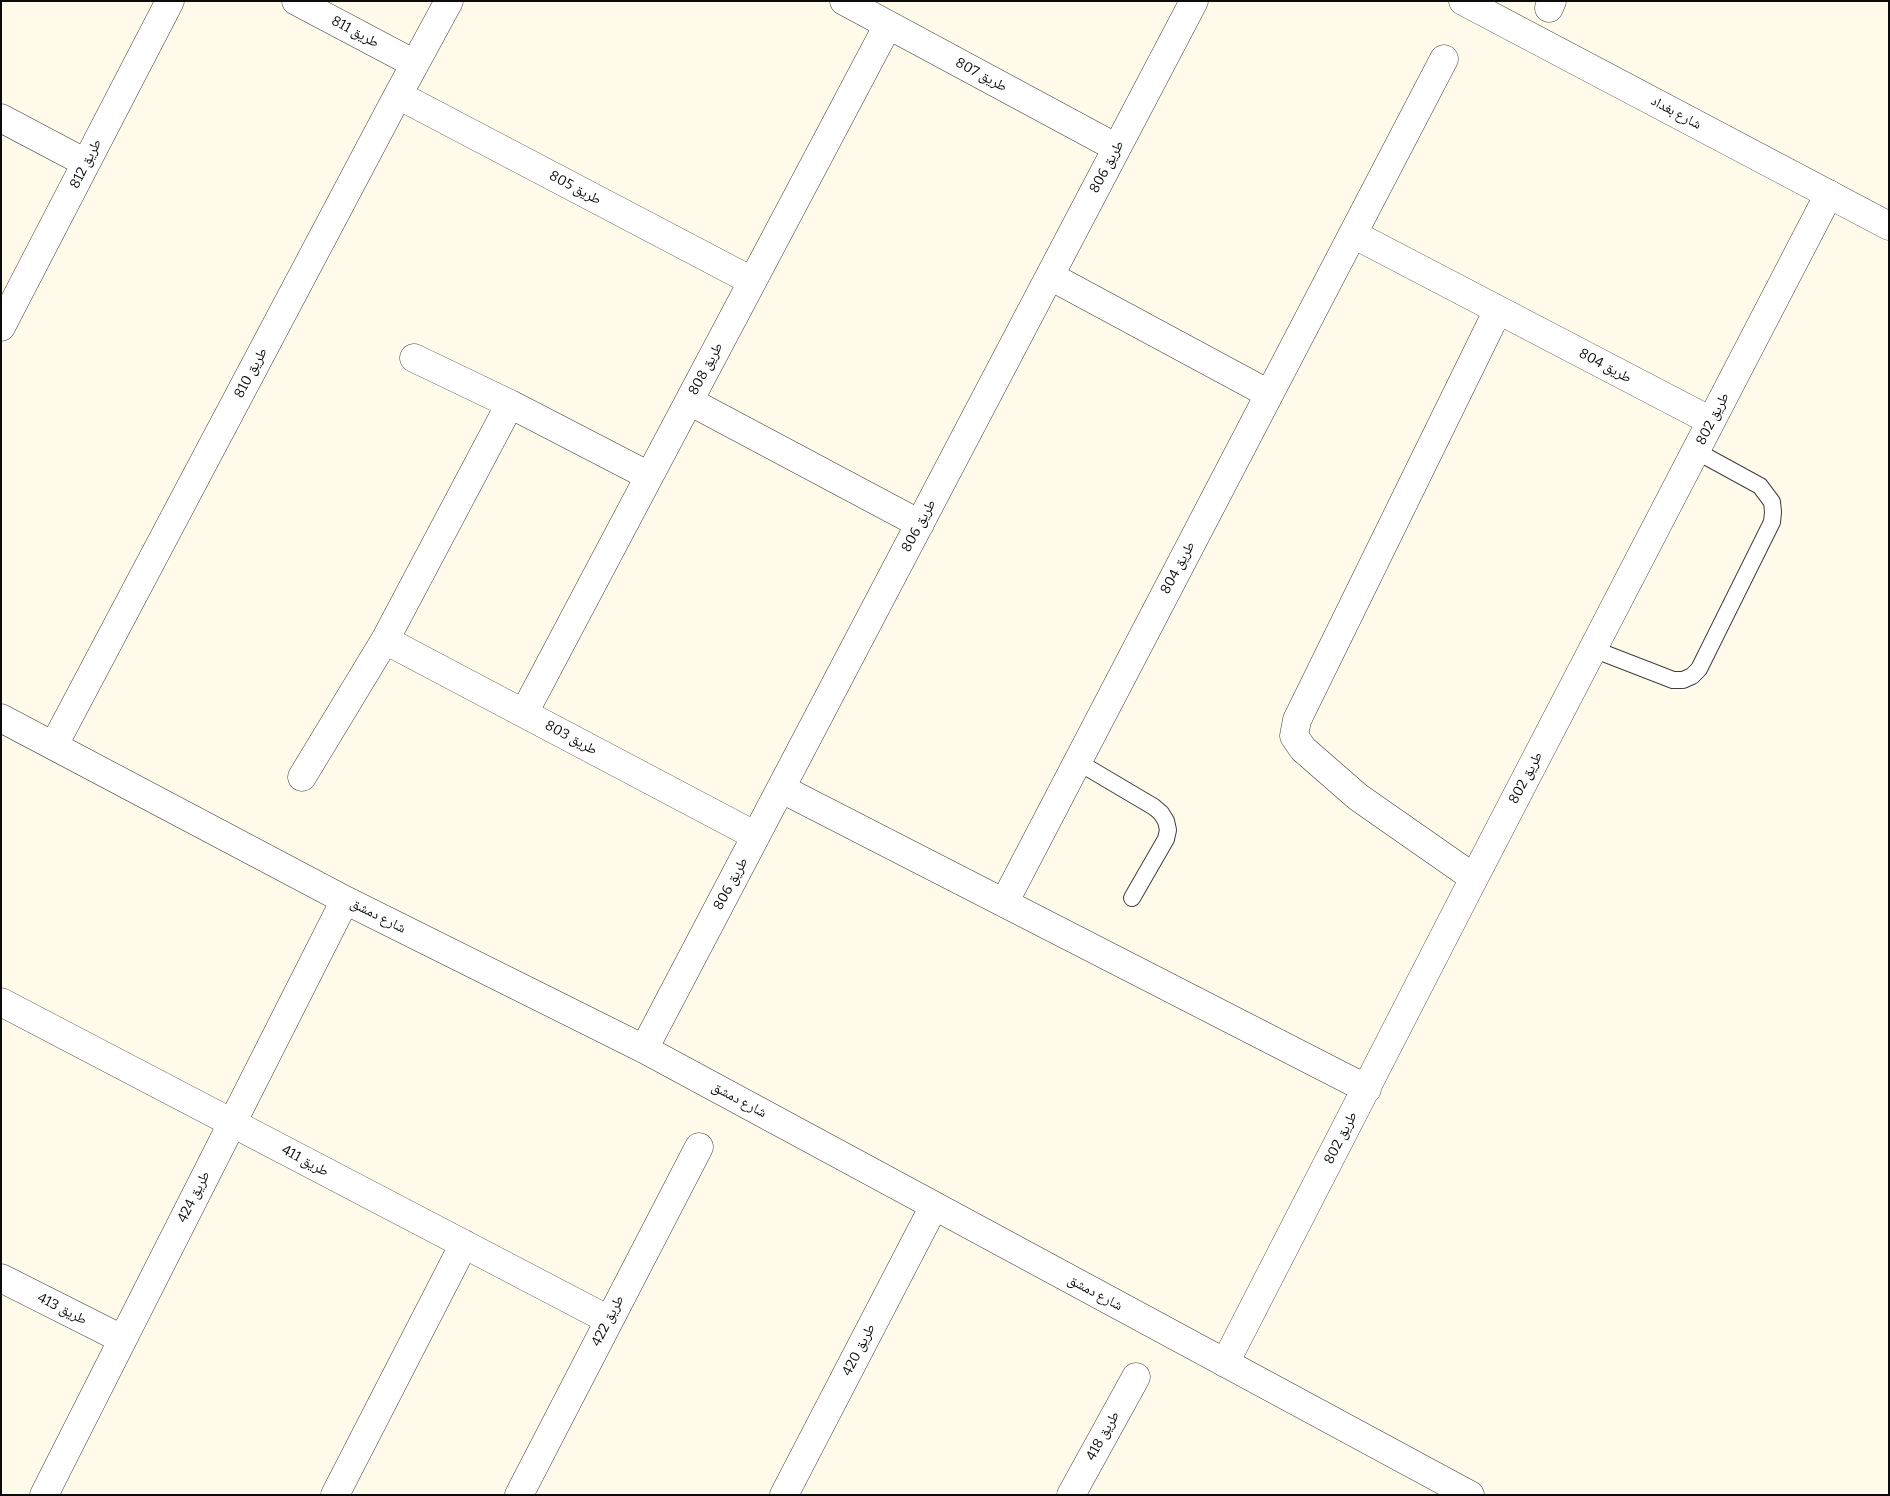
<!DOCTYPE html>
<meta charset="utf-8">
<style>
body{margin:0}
#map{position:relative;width:1890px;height:1496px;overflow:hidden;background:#fffae9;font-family:Bitter,serif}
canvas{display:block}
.frame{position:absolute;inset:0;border:2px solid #0b0b0b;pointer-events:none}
</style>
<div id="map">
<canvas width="1890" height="1496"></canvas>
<div class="frame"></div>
</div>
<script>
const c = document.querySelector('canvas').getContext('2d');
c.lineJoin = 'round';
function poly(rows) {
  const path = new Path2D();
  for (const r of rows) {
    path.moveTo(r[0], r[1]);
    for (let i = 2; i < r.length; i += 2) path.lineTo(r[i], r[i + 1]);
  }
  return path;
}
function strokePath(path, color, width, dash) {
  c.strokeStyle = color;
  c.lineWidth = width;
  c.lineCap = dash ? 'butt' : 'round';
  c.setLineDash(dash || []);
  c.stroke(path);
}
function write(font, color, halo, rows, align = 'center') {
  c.font = font + ' Bitter,"Noto Naskh Arabic",serif';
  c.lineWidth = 5;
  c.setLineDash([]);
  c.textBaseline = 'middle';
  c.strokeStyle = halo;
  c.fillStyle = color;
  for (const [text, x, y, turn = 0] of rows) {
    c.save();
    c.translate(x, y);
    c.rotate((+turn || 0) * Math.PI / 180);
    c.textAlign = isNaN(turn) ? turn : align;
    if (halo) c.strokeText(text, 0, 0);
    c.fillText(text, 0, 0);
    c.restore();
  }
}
const service = poly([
 [1593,649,1673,680,1683,680,1692,676,1699,669,1772,522,1773,512,1772,502,1760,486,1696,451],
 [1078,762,1154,807,1161,813,1166,821,1168,830,1166,839,1132,898]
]);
const minor = poly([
 [296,1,415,64],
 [844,1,1117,148],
 [1549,8,1552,1],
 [398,95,752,281],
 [1,118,86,163],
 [1353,234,1711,421],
 [1050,276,1269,394],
 [1,327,170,1],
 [414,358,510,404,649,476],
 [689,401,920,524],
 [385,640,756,836],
 [524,713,888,25],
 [1,718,345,900,644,1049,1470,1495],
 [54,745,398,95,449,1],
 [302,777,385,640,510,404],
 [782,789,1367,1089],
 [1474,878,1358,797,1303,749,1294,736,1297,720,1498,310],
 [1004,903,1444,59],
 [1,1002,609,1320],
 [644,1049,1194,1],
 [1,1278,122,1339],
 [1225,1363,1474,878,1829,194],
 [44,1495,345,900],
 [335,1495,464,1244],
 [519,1495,699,1147],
 [784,1495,934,1206],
 [1071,1495,1136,1377]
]);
const tertiary = poly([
 [1463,1,1889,226]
]);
const streetNames = [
 ["طريق 811",355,32,28],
 ["طريق 807",981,75,28],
 ["شارع بغداد",1676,113,28],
 ["طريق 812",86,164,-63],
 ["طريق 806",1107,167,-62],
 ["طريق 805",575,188,28],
 ["طريق 804",1605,366,28],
 ["طريق 808",706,369,-62],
 ["طريق 810",251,373,-62],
 ["طريق 802",1713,419,-63],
 ["طريق 806",919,526,-62],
 ["طريق 804",1178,568,-62],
 ["طريق 803",571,738,28],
 ["طريق 802",1526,778,-62],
 ["طريق 806",731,884,-62],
 ["شارع دمشق",378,916,27],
 ["شارع دمشق",739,1100,28],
 ["طريق 802",1341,1138,-63],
 ["طريق 411",305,1161,28],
 ["طريق 424",194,1197,-63],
 ["شارع دمشق",1095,1293,28],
 ["طريق 413",62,1309,27],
 ["طريق 422",608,1321,-63],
 ["طريق 420",859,1350,-63],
 ["طريق 418",1103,1436,-61]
];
strokePath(service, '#3e3e3e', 18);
strokePath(minor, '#3e3e3e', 29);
strokePath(tertiary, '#3e3e3e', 29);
strokePath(service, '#fff', 16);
strokePath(minor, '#fff', 28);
strokePath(tertiary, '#fff', 28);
write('14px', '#0b0b0b', '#fff', streetNames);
</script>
